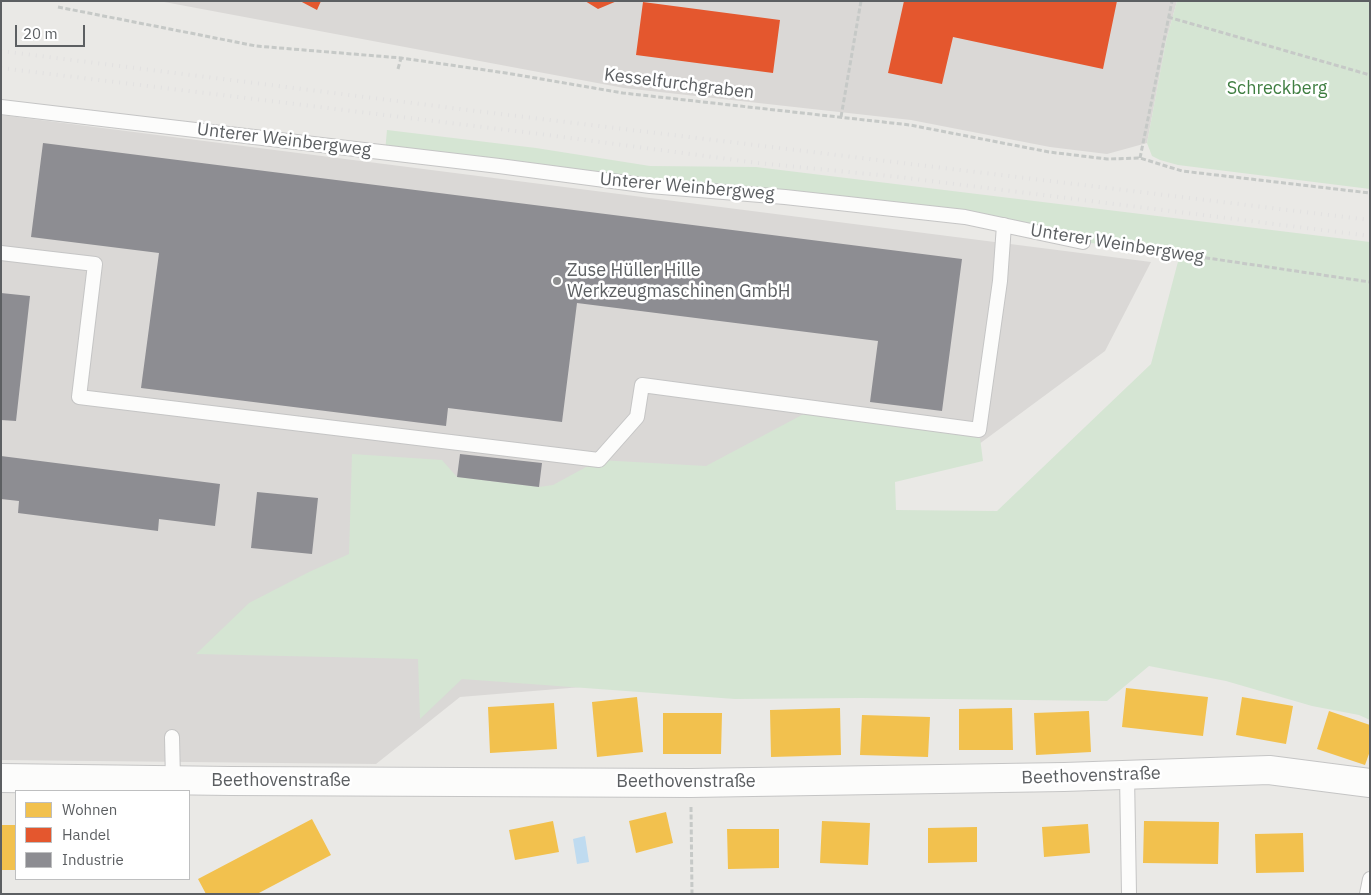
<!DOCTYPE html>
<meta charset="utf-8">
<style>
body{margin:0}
#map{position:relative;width:1371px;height:895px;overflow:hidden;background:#eae9e6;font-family:"IBM Plex Sans",sans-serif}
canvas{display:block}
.frame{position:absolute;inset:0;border:2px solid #5c5f62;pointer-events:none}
.legend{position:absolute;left:15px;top:790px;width:175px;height:90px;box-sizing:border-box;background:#fff;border:1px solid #bebfc0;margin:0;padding:6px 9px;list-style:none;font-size:15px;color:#5c5f62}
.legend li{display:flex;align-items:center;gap:10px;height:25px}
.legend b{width:25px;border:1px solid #bebfc0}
.scale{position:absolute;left:15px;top:25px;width:70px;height:22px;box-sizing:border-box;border:2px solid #5c5f62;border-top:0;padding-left:6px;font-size:15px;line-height:18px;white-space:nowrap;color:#5c5f62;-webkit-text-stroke:4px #fff;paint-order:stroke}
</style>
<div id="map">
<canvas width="1371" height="895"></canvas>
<div class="frame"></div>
<ul class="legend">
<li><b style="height:14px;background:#f2c14e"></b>Wohnen</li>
<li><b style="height:14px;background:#e4572e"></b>Handel</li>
<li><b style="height:14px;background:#8d8d92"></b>Industrie</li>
</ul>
<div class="scale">20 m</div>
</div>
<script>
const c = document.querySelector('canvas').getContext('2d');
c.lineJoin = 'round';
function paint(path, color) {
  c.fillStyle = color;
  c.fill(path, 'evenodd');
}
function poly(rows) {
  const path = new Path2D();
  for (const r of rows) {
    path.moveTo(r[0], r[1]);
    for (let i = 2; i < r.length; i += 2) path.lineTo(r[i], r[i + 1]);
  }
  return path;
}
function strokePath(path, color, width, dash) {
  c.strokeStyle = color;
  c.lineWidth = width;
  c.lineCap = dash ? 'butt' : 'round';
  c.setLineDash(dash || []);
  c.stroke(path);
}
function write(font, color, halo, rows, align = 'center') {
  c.font = font + ' "IBM Plex Sans",sans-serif';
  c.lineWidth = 5;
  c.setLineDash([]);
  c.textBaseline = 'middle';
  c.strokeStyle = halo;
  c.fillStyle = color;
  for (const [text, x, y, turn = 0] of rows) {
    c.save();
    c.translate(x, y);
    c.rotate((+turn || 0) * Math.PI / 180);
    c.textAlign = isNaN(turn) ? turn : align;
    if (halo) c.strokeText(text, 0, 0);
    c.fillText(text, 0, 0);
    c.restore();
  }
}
const industrial = poly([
 [159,1,1177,1,1166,41,1147,143,1107,154,1050,147,911,120,624,88],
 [1,115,1151,262,1105,351,967,453,881,435,862,664,460,697,376,764,1,760]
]);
const green = poly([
 [1177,1,1370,1,1370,189,1178,165,1160,160,1152,156,1147,143,1166,41],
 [387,130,536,148,650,166,756,167,1370,242,1370,720,1359,715,1312,706,1226,681,1149,666,1107,701,862,698,735,699,462,679,420,719,418,659,196,654,249,603,309,572,349,554,352,454,442,460,457,477,539,487,553,485,599,460,706,466,815,408,979,430,983,461,895,482,896,510,997,511,1151,364,1180,254,1083,242,964,217,385,152]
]);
const water = poly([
 [585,836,589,862,577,864,573,839]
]);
const homes = poly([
 [1126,688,1208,697,1203,736,1122,727],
 [637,697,643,752,597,757,592,702],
 [1242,697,1293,706,1286,744,1236,735],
 [554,703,557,749,490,753,488,707],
 [840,708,841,755,771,757,770,710],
 [1012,708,1013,750,959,750,959,709],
 [1089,711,1091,752,1036,755,1034,713],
 [1329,711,1370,725,1370,751,1365,765,1317,749],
 [663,713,722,713,721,754,663,754],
 [862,715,930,717,928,757,860,755],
 [666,812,673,843,636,853,629,821],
 [312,819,331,855,257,894,206,894,198,879],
 [553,821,559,852,515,860,509,830],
 [822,821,870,823,868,865,820,863],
 [1144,821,1219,822,1218,864,1143,863],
 [1088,824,1090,853,1044,857,1042,827],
 [1,825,16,825,16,870,1,870],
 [977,827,977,862,928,863,928,828],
 [727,829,779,829,779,868,728,869],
 [1303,833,1304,872,1256,873,1255,834]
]);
const shops = poly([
 [300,1,321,1,317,10],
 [585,1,617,1,598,9],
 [904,1,1117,1,1103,69,953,37,942,84,888,73],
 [643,2,780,20,773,73,636,55]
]);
const industry = poly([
 [43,143,962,259,942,411,870,402,878,341,577,303,562,422,448,408,446,426,141,388,159,253,31,237],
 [1,293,30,296,16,421,1,420],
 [460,454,542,463,539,487,457,477],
 [1,456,220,484,215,526,159,519,158,531,18,513,19,501,1,499],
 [257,492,318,498,312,554,251,548]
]);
const path = poly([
 [58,7,256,46,401,58,506,73,623,93,910,125,1049,152,1107,159,1140,158,1182,171,1370,193],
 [1168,17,1370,75],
 [398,69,401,58],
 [841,117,861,1],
 [1140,158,1172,1],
 [1101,244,1180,254,1370,282],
 [691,807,692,894]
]);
const lane = poly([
 [1,107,499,166,650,186,785,197,965,217,1083,242],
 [1,253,95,264,79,397,599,460,637,417,642,385,979,430,1000,281,1004,225],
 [172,737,173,780],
 [1127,775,1129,894],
 [1367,894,1370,879]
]);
const street = poly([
 [1,778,231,781,691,783,1064,777,1269,770,1370,783]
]);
const rail = poly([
 [1,51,476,111,1370,220],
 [1,68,540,134,758,163,899,177,1370,236]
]);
const markers = [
 [557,281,5,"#8e8f90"]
];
const streetNames = [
 ["Kesselfurchgraben",679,84,7],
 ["Unterer Weinbergweg",284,140,7],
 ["Unterer Weinbergweg",687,187,5],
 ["Unterer Weinbergweg",1117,244,9],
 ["Beethovenstraße",1091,776,-2],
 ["Beethovenstraße",281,781],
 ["Beethovenstraße",686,782]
];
const parkNames = [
 ["Schreckberg",1277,89]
];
const poiNames = [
 ["Zuse Hüller Hille",567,271],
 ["Werkzeugmaschinen GmbH",567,292]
];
paint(industrial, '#dad8d6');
paint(green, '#d5e5d3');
paint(water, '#bfdbf0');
paint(homes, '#f2c14e');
paint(shops, '#e4572e');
paint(industry, '#8d8d92');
strokePath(lane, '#c5c5c5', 16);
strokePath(street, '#c5c5c5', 30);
strokePath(path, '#c6c9c7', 3, [5, 2.5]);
strokePath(lane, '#fcfcfb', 14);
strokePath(street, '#fcfcfb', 28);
strokePath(rail, '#e2e1e1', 4, [1, 6]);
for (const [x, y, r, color] of markers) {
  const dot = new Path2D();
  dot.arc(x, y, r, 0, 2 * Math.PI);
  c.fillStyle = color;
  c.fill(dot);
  strokePath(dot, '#fff', 2);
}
write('18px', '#5c5f62', '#fff', streetNames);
write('18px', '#3f7e41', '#fff', parkNames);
write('18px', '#5c5f62', '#fff', poiNames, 'left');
</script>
